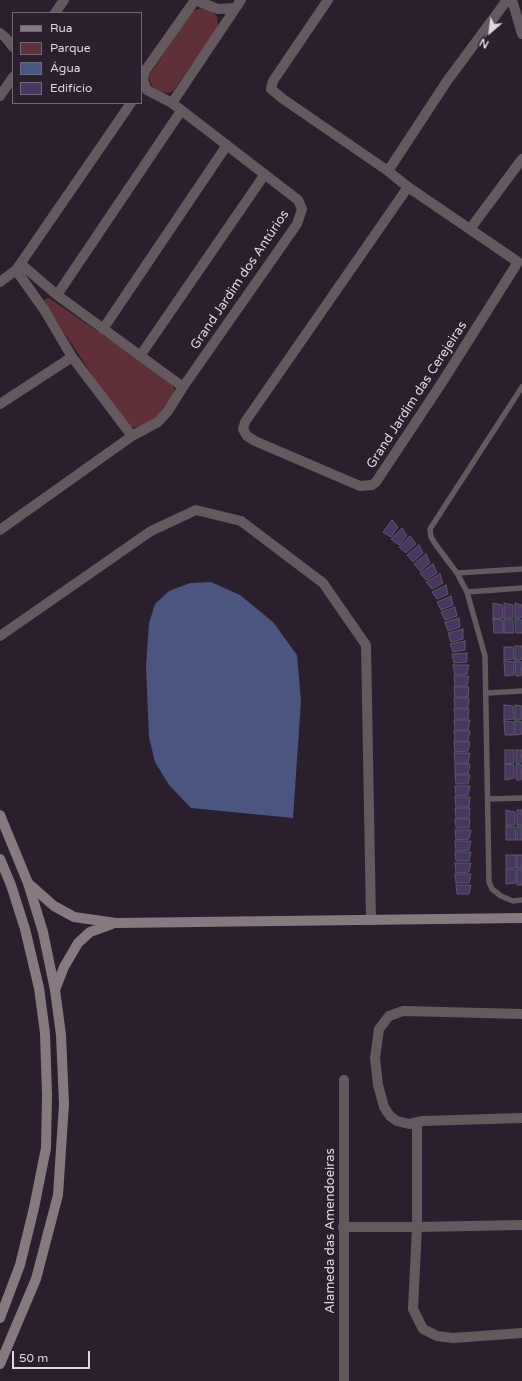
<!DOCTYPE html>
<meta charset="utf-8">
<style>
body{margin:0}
#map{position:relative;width:522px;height:1381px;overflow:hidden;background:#2a1f2c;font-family:"Varela Round",sans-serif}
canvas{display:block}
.legend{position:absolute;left:12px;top:12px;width:130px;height:92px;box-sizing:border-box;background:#2a1f2c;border:1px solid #726974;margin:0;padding:5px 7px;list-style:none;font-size:12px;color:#dfd7e0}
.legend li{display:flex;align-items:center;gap:8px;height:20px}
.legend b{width:20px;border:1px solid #726974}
.north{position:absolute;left:470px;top:12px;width:40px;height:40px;-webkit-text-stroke:3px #2a1f2c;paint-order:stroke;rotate:208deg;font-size:11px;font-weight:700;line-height:16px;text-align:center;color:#dfd7e0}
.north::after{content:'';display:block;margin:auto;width:14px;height:18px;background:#dfd7e0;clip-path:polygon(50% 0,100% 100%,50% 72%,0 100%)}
.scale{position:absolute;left:12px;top:1351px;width:78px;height:18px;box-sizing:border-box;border:2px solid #dfd7e0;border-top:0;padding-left:5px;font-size:12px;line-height:14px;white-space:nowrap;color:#dfd7e0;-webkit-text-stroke:3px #2a1f2c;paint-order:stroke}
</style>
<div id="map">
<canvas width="522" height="1381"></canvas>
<ul class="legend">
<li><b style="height:5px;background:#877980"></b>Rua</li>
<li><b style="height:11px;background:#5f3037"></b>Parque</li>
<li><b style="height:11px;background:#4c557f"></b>Água</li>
<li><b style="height:11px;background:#463861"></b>Edifício</li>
</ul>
<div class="north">N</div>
<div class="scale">50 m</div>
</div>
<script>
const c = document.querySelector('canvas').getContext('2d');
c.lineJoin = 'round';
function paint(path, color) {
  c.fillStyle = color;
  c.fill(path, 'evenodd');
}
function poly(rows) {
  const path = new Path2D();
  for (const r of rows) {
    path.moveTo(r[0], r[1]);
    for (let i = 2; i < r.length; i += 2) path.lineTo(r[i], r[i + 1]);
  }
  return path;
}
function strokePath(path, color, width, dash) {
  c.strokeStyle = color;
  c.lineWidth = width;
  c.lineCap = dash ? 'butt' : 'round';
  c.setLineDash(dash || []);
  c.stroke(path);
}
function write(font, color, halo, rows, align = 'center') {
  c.font = font + ' "Varela Round",sans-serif';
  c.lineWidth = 3;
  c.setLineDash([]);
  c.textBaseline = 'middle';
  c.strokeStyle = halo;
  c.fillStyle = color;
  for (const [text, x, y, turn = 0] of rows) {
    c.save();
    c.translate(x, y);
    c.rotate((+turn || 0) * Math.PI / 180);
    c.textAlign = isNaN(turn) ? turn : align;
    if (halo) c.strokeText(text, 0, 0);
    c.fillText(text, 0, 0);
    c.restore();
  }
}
const green = poly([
 [202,8,211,11,217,16,218,27,173,91,169,93,159,91,153,87,150,82,149,76,152,71,193,11],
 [49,298,170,381,175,390,173,397,158,418,141,428,132,427,124,423,44,302,45,299]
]);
const water = poly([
 [211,582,240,595,273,622,297,655,301,701,293,818,191,808,169,785,155,762,149,737,146,667,149,623,155,604,169,591,190,583]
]);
const building = poly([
 [392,520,398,527,391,537,383,532,392,520],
 [402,528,407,536,399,545,391,539,402,528],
 [410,536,416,544,406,553,399,547,410,536],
 [419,545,423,553,413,562,407,555,419,545],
 [426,554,430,563,420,571,414,564,426,554],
 [433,564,437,573,426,580,420,573,433,564],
 [440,574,443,583,432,589,426,582,440,574],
 [446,585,448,594,437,599,432,592,446,585],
 [451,596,453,605,441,610,437,602,451,596],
 [493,603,502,605,503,618,493,619,493,603],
 [504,603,513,605,513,618,504,618,504,603],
 [515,603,522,605,522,617,520,618,515,618,515,603],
 [455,607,457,616,445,620,441,612,455,607],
 [459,618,460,627,448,631,445,622,459,618],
 [493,619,503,620,503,633,494,633,493,619],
 [504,619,513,620,514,633,504,633,504,619],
 [515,619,522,620,522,633,516,633,515,619],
 [463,629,463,639,451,642,448,633,463,629],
 [465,641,465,650,453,652,450,644,465,641],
 [515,646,522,646,522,659,520,660,515,660,515,646],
 [504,647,513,647,514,659,504,660,504,647],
 [467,653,467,662,454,663,452,654,467,653],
 [504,661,514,662,514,675,505,676,504,661],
 [515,661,522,662,521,676,516,676,515,661],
 [453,665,469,665,467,674,455,675,453,665],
 [454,676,469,676,467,686,455,686,454,676],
 [454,687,469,687,468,697,455,697,454,687],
 [454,698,469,698,468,708,455,708,454,698],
 [504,705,513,706,514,719,504,720,504,705],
 [515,705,522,706,522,719,520,720,515,720,515,705],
 [454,709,469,709,468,719,455,719,454,709],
 [454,720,470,720,468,730,455,730,454,720],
 [504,721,514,722,514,735,505,735,504,721],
 [515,721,522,722,522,734,515,735,515,721],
 [454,731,470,731,468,741,455,741,454,731],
 [454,742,470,742,468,751,455,752,454,742],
 [505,750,514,750,514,763,505,764,505,750],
 [516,750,522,750,521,763,516,763,516,750],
 [454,753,470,753,468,763,455,763,454,753],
 [455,764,470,764,468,774,455,774,455,764],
 [505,764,514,765,514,778,505,780,505,764],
 [516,764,522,765,521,780,516,780,516,764],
 [455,775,470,775,468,784,456,784,455,775],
 [455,786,470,786,468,795,456,796,455,786],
 [455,797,470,797,469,807,456,807,455,797],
 [455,808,470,808,469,818,456,818,455,808],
 [506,810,515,812,515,825,506,825,506,810],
 [517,810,522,810,522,825,517,825,517,810],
 [455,819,470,819,469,828,456,828,455,819],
 [506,826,515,827,516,840,506,840,506,826],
 [517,826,522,826,522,840,517,840,517,826],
 [455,830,471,830,469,839,456,840,455,830],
 [455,841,471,841,469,850,456,851,455,841],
 [455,852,471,852,469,861,456,861,455,852],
 [506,855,516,855,516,868,506,868,506,855],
 [517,855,522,855,522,868,517,868,517,855],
 [455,863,471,863,469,872,456,873,455,863],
 [506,869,516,870,516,883,506,884,506,869],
 [517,869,522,869,522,885,517,885,517,869],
 [455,874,471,874,469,883,456,883,455,874],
 [456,885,471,885,469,894,457,894,456,885]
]);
const lane = poly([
 [522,387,430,529,431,537,436,545,457,573,467,592,485,656,489,882,492,889,501,896,513,901,522,900],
 [457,573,522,569],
 [467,592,522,588],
 [487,693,522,691],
 [489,799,522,798]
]);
const street = poly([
 [328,0,273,81,271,89,283,99,388,171,408,187,518,262,441,384,376,482,372,485,360,486,255,441,247,436,243,429,245,422,408,187],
 [512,0,522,34],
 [55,13,64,0],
 [0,33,6,38,13,47],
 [147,90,143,80,145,71,195,0,218,9,235,8],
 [147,90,172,103],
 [0,96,13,77],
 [388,171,447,81,507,0],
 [470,229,522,159],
 [21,264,57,295,183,387],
 [16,270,45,311,72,357,132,436],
 [0,282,16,270,131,103],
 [57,295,181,111],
 [103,329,227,145],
 [140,356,265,174],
 [0,404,72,357],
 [0,530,132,436,158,422,168,411,183,387,297,224,302,209,298,200,172,103,241,0],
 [0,636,151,531,196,510,241,521,323,583,366,645,371,920],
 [522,1014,403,1011,389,1016,379,1029,375,1058,378,1085,384,1107,390,1116,397,1121,409,1124,423,1121,522,1118],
 [417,1122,417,1227,522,1225],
 [343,1227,417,1227,413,1309,423,1329,437,1336,453,1338,522,1333],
 [344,1381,344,1080]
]);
const secondary = poly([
 [0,815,28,883,43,932,55,990,61,1035,64,1104,58,1195,36,1279,0,1364],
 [0,859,11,885,25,929,39,988,45,1033,47,1095,46,1148,34,1208,20,1265,0,1318],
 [28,883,54,906,74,917,116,923,522,918],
 [55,990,64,967,78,943,90,932,112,924]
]);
const streetNames = [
 ["Grand Jardim dos Antúrios",240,280,-56],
 ["Grand Jardim das Cerejeiras",417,395,-57],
 ["Alameda das Amendoeiras",331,1231,-90]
];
paint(green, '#5f3037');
paint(water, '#4c557f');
paint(building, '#463861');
strokePath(building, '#5c5769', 1);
strokePath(lane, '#635a5f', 5.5);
strokePath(street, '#635a5f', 10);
strokePath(secondary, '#877980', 10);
write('13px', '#dfd7e0', '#2a1f2c', streetNames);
</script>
